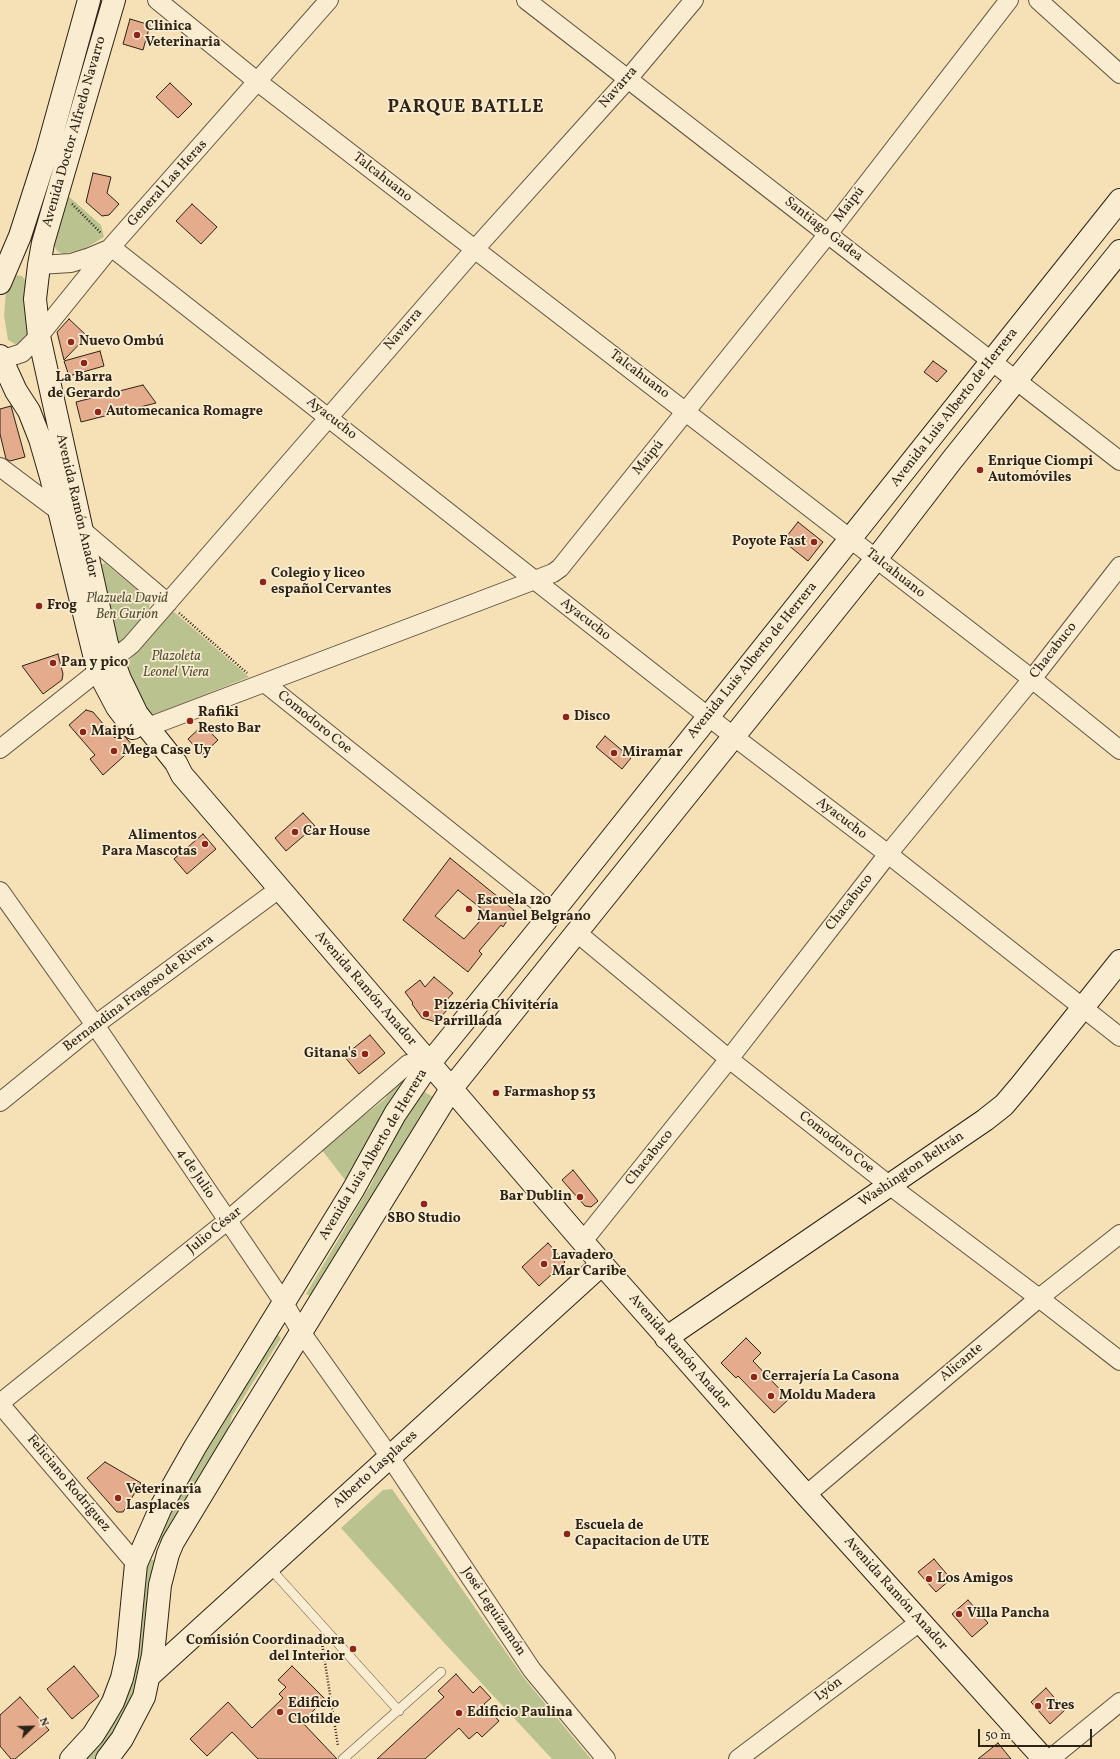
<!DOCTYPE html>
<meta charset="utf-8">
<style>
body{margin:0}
#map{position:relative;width:1120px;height:1759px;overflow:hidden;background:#f6e1b7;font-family:Vollkorn,serif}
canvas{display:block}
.north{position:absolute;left:12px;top:1707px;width:40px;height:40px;-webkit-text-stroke:3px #f9ecd0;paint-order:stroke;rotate:67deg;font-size:11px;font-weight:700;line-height:16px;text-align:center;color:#2d2316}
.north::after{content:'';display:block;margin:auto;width:14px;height:18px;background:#2d2316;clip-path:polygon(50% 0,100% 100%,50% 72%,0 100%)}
.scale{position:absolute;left:978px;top:1729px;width:114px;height:18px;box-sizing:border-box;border:2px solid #2d2316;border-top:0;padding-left:5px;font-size:12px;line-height:14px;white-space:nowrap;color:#2d2316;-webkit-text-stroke:3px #f9ecd0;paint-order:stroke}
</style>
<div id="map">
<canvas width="1120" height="1759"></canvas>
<div class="north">N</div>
<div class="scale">50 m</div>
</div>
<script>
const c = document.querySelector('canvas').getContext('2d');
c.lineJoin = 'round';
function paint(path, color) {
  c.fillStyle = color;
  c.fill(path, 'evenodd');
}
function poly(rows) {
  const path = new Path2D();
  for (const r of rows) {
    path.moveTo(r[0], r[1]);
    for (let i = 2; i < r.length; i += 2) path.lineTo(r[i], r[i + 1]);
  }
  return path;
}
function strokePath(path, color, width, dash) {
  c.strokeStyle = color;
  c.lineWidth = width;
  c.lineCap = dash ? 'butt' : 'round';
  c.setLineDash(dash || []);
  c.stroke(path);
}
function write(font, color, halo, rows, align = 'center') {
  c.font = font + ' Vollkorn,serif';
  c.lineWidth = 3.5;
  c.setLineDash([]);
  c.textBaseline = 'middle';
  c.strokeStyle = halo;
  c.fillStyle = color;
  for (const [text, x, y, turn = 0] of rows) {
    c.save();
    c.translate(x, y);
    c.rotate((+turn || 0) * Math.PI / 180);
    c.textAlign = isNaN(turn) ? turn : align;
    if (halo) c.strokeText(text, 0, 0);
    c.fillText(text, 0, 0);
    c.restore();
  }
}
const green = poly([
 [66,194,101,225,104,237,84,249,63,254,57,251,53,244],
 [14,275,22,276,27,282,27,333,25,339,22,343,15,344,8,340,4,315,6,291],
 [105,563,147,598,150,603,148,612,122,643,118,644,100,571,101,565],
 [173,611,249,677,154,715,148,709,134,682,127,663],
 [405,1076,408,1077,346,1181,321,1149,385,1099,393,1087],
 [418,1088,433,1097,314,1298,306,1294,373,1181,382,1152],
 [275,1332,281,1338,232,1416,225,1442,163,1545,153,1540],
 [392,1489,524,1678,591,1759,552,1759,447,1646,341,1528,383,1490],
 [146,1558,156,1561,138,1679,130,1704,117,1729,100,1753,95,1759,82,1759,95,1746]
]);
const building = poly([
 [130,19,150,25,143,50,123,44,130,19],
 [170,83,192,104,178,118,156,97,170,83],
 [93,173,111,177,107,193,119,204,109,215,102,216,86,202,93,173],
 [192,204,217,227,201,244,176,221,192,204],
 [69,319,87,336,64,360,57,332,69,319],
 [100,351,104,366,69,376,64,361,100,351],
 [933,361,947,371,937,382,924,372,933,361],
 [143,385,156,403,81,422,76,402,143,385],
 [11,406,25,457,10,461,6,459,0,434,0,409,11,406],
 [798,522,823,542,808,561,783,541,798,522],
 [58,654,63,674,62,680,43,694,22,666,58,654],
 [86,710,93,712,115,738,121,732,134,747,103,775,90,759,95,755,69,725,86,710],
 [203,725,218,740,202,755,188,739,203,725],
 [605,736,631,758,622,769,596,747,605,736],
 [303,813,315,826,286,851,275,838,303,813],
 [203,834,216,849,187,874,174,859,203,834],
 [450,858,514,910,503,927,501,925,479,951,482,954,468,972,403,920,450,858],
 [458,890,487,913,464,939,435,916,458,890],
 [434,977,453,993,444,1003,449,1008,436,1022,422,1018,412,1004,413,1003,405,992,420,980,425,987,434,977],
 [370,1035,385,1053,359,1074,344,1056,370,1035],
 [573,1170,598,1201,591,1207,585,1206,562,1180,573,1170],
 [548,1243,565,1262,539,1286,522,1267,548,1243],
 [746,1338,761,1353,753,1361,789,1399,774,1413,738,1376,736,1378,721,1363,746,1338],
 [105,1462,141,1483,123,1512,117,1512,87,1478,105,1462],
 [934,1559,951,1579,936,1592,918,1572,934,1559],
 [968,1600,988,1623,972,1637,952,1614,968,1600],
 [74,1666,99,1696,72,1719,47,1689,74,1666],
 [292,1666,325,1699,302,1722,337,1759,258,1759,232,1732,207,1756,190,1739,228,1702,252,1728,283,1698,279,1694,286,1687,278,1680,292,1666],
 [456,1674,473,1693,480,1686,491,1698,484,1704,499,1721,482,1737,477,1732,469,1739,459,1728,425,1759,377,1759,444,1697,438,1691,456,1674],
 [1046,1688,1065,1710,1050,1724,1031,1702,1046,1688],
 [20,1697,49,1730,15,1759,11,1759,0,1746,0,1715,20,1697],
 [998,1743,1011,1759,978,1759,998,1743]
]);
const path = poly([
 [72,204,101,233],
 [179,613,247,673],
 [322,1643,338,1746]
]);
const lane = poly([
 [269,1567,399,1711],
 [343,1759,441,1672]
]);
const street = poly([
 [157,0,258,82,1032,679,1120,750],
 [526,0,1120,461],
 [1038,0,1120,74],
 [111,247,733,736,888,854,1120,1037],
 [39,265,71,263,90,257,109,249],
 [0,366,1,360,22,353,39,336,111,247,329,0],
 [0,467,60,512],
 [81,529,168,603],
 [266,684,552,913],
 [148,727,535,580,553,573,560,568,828,234,1009,0],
 [0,749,131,645,475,249,627,80,694,0],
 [0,891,95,1025,284,1303,301,1332,390,1457,532,1670,606,1759],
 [576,932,729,1059,889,1185,1039,1298,1120,1361],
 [0,1102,95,1025,279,889],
 [583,1241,729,1059,888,854,1032,679,1120,566],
 [0,1403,227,1221,408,1064,429,1064],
 [0,1404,136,1564],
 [806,1495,1039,1298,1120,1234],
 [738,1759,921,1621],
 [1050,1759,1120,1702]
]);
const secondary = poly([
 [114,0,43,243,39,265,35,299,39,336,107,644,120,679,137,714,176,763,182,775,602,1264,806,1495,1044,1759],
 [0,283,20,236,47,152,89,0],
 [0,356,16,391,29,411,40,439,51,477,98,671,117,707,133,728],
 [666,1338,985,1120,1004,1105,1021,1085,1120,961],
 [150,1675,602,1264],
 [71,1759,93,1735,103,1719,113,1702,122,1678,127,1655,136,1564,161,1507,195,1447,353,1190,395,1114,429,1064,552,913,1120,200],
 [107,1759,122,1739,144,1697,153,1655,160,1585,168,1554,173,1542,237,1436,451,1089,876,559,952,460,1120,251]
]);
const markers = [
 [137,35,4,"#8f2418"],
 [71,342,4,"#8f2418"],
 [84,363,4,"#8f2418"],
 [98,412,4,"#8f2418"],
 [980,470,4,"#8f2418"],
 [814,542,4,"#8f2418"],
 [263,582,4,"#8f2418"],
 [39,606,4,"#8f2418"],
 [53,663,4,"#8f2418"],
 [566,717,4,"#8f2418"],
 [190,721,4,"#8f2418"],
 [83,732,4,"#8f2418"],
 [114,751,4,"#8f2418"],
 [614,753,4,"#8f2418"],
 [295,832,4,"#8f2418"],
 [205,844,4,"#8f2418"],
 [469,909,4,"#8f2418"],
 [426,1014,4,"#8f2418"],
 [365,1054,4,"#8f2418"],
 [496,1093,4,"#8f2418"],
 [580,1197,4,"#8f2418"],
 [424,1204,4,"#8f2418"],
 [544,1264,4,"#8f2418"],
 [754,1377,4,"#8f2418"],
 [771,1396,4,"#8f2418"],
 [118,1498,4,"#8f2418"],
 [567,1534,4,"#8f2418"],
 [929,1579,4,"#8f2418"],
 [959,1614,4,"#8f2418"],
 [353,1649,4,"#8f2418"],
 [1038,1706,4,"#8f2418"],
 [280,1712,4,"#8f2418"],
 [459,1713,4,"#8f2418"]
];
const poiNames = [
 ["Clinica",145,27],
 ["Veterinaria",145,43],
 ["Nuevo Ombú",79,342],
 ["La Barra",84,378,"center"],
 ["de Gerardo",84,394,"center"],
 ["Automecanica Romagre",106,412],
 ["Enrique Ciompi",988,462],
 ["Automóviles",988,478],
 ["Poyote Fast",806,542,"right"],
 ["Colegio y liceo",271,574],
 ["español Cervantes",271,590],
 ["Frog",47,606],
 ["Pan y pico",61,663],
 ["Rafiki",198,713],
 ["Resto Bar",198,729],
 ["Disco",574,717],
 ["Maipú",91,732],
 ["Mega Case Uy",122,751],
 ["Miramar",622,753],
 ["Car House",303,832],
 ["Alimentos",197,836,"right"],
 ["Para Mascotas",197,852,"right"],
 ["Escuela 120",477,901],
 ["Manuel Belgrano",477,917],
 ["Pizzeria Chivitería",434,1006],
 ["Parrillada",434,1022],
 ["Gitana's",357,1054,"right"],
 ["Farmashop 53",504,1093],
 ["Bar Dublin",572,1197,"right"],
 ["SBO Studio",424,1219,"center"],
 ["Lavadero",552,1256],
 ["Mar Caribe",552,1272],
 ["Cerrajería La Casona",762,1377],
 ["Moldu Madera",779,1396],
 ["Veterinaria",126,1490],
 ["Lasplaces",126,1506],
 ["Escuela de",575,1526],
 ["Capacitacion de UTE",575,1542],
 ["Los Amigos",937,1579],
 ["Villa Pancha",967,1614],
 ["Comisión Coordinadora",345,1641,"right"],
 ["del Interior",345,1657,"right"],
 ["Edificio",288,1704],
 ["Clotilde",288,1720],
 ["Tres",1046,1706],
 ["Edificio Paulina",467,1713]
];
const streetNames = [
 ["Navarra",619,88,-49],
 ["Avenida Doctor Alfredo Navarro",75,132,-74],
 ["Talcahuano",382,178,38],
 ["General Las Heras",168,184,-48],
 ["Maipú",850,205,-52],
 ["Santiago Gadea",823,230,38],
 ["Navarra",404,330,-49],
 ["Talcahuano",639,375,37],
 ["Avenida Luis Alberto de Herrera",955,408,-52],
 ["Ayacucho",331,419,38],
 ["Maipú",649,458,-51],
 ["Avenida Ramón Anador",76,506,77],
 ["Talcahuano",895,574,38],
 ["Ayacucho",585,620,38],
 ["Chacabuco",1054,651,-52],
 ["Avenida Luis Alberto de Herrera",753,661,-51],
 ["Comodoro Coe",314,723,39],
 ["Ayacucho",841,819,37],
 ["Chacabuco",850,903,-52],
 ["Avenida Ramón Anador",365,989,49],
 ["Bernandina Fragoso de Rivera",139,994,-37],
 ["Comodoro Coe",836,1143,38],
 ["Avenida Luis Alberto de Herrera",374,1155,-59],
 ["Chacabuco",650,1158,-51],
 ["Washington Beltrán",912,1170,-34],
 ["4 de Julio",195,1174,56],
 ["Julio César",215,1231,-39],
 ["Avenida Ramón Anador",679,1352,49],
 ["Alicante",962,1363,-40],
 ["Alberto Lasplaces",376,1470,-42],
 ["Feliciano Rodríguez",68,1484,50],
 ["Avenida Ramón Anador",895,1594,48],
 ["José Leguizamón",493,1612,56],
 ["Lyón",829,1690,-37]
];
const parkNames = [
 ["Plazuela David",127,599],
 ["Ben Gurion",127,615],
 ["Plazoleta",176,657],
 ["Leonel Viera",176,673]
];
const districtNames = [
 ["PARQUE BATLLE",466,109]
];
paint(green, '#bac390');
paint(building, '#e4ac8c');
strokePath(building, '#2d2316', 1);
strokePath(lane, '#5f523e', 10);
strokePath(street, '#5f523e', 20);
strokePath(secondary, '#2d2316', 24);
strokePath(path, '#2d2316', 2.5, [1, 2]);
strokePath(lane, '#f9ecd0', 9);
strokePath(street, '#f9ecd0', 18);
strokePath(secondary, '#f9ecd0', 22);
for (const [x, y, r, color] of markers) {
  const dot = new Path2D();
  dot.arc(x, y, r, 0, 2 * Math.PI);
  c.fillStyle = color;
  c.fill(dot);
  strokePath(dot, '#f9ecd0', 1.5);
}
write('bold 14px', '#2d2316', '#f9ecd0', poiNames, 'left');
write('14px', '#2d2316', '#f9ecd0', streetNames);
write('italic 14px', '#57533b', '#f9ecd0', parkNames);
c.letterSpacing = '1px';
write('bold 18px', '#2d2316', '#f9ecd0', districtNames);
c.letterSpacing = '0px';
</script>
